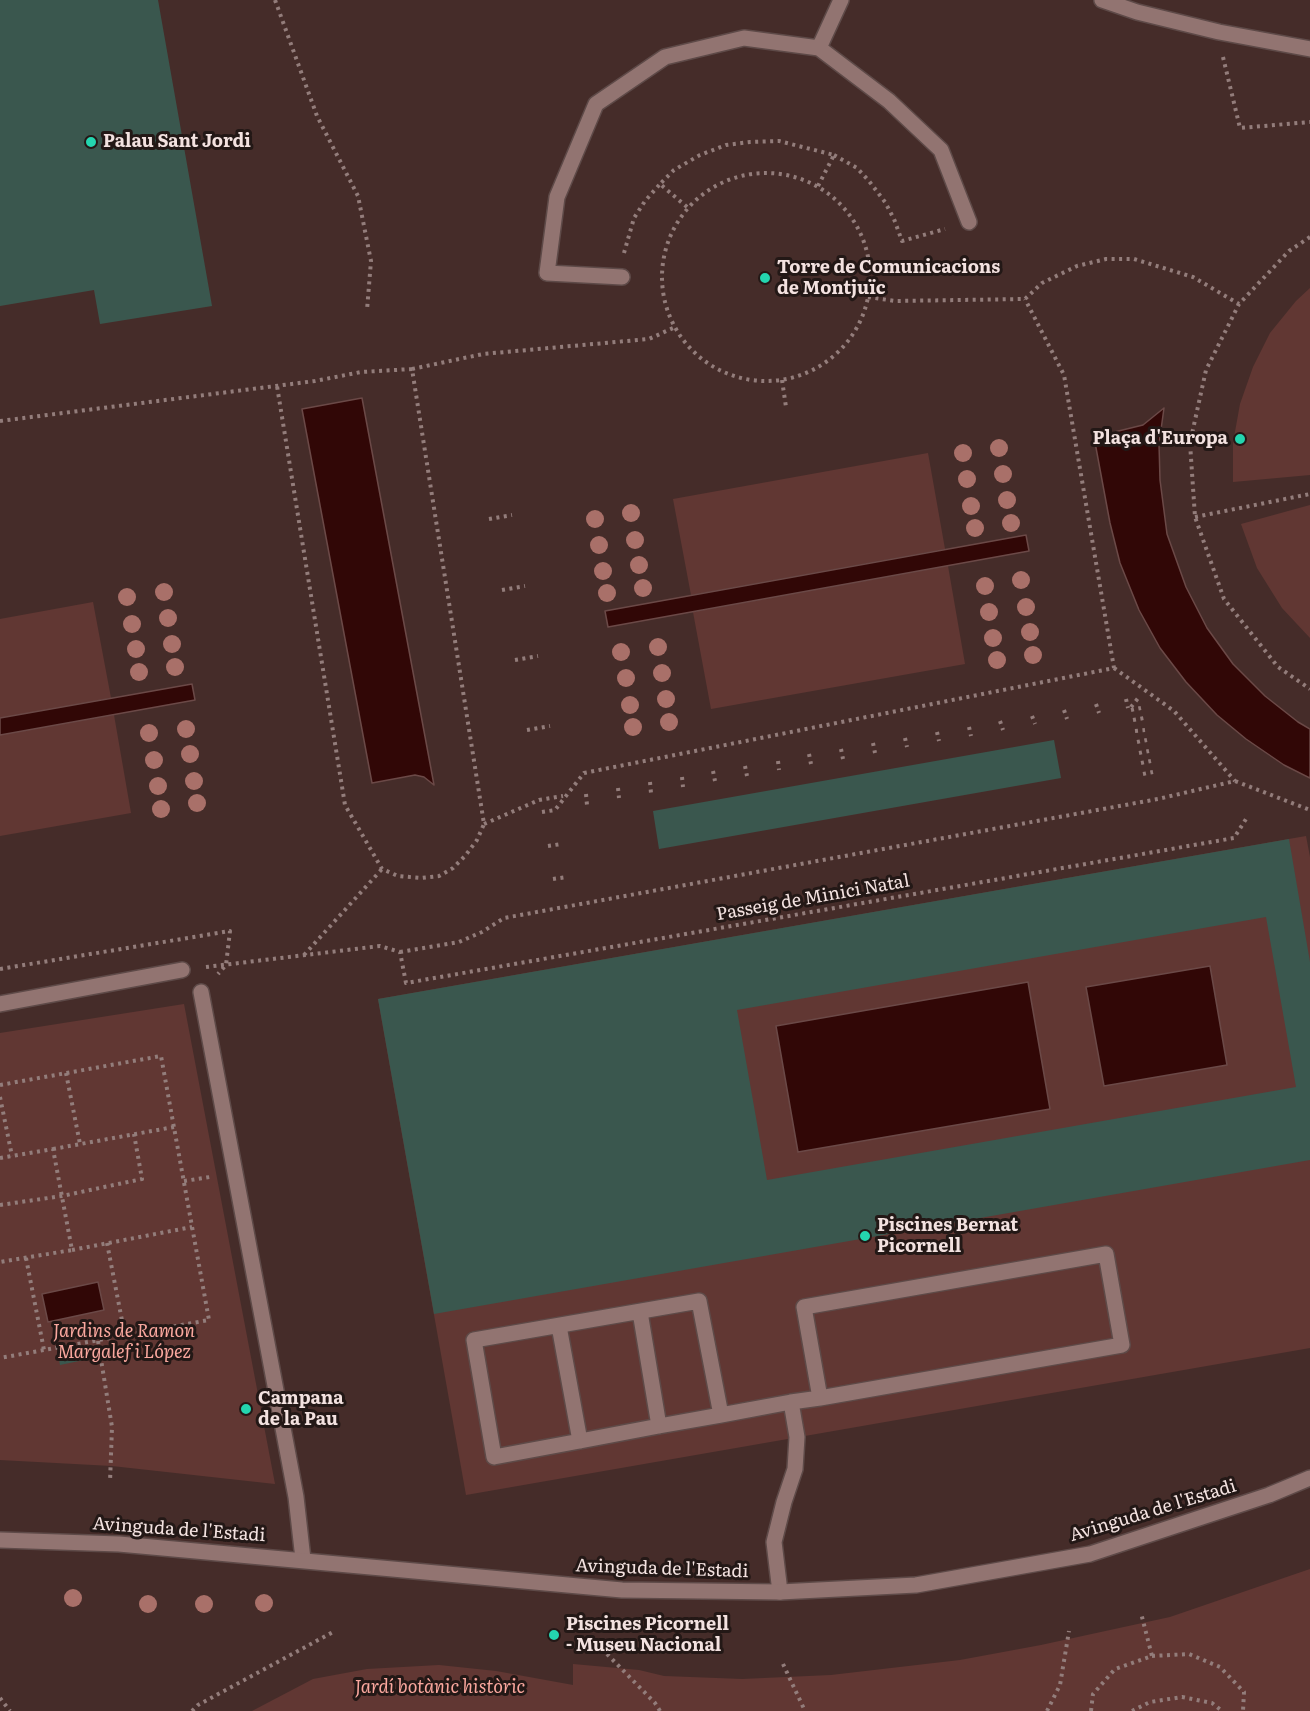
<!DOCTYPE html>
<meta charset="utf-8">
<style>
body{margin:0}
canvas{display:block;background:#452c29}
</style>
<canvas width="1310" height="1711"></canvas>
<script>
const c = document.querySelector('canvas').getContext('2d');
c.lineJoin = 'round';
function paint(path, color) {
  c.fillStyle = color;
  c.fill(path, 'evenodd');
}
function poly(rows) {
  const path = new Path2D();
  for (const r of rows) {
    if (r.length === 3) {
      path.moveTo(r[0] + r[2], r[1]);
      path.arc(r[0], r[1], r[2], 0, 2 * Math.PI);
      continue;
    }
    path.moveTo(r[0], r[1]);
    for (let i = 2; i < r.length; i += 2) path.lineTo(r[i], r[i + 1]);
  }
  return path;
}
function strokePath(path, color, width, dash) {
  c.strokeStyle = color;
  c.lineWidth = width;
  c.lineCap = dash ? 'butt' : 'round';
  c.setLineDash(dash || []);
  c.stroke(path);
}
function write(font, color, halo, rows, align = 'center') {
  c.font = font + ' Literata,serif';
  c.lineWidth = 6;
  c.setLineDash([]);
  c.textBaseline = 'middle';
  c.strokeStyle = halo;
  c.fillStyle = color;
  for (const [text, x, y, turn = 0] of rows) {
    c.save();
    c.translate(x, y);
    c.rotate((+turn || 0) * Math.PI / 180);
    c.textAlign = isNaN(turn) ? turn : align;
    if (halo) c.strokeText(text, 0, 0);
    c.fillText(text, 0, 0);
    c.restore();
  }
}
const green = poly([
 [1310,288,1310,475,1233,482,1233,443,1240,404,1253,367,1270,333,1296,301],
 [928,453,945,549,691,595,673,499],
 [1310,505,1310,638,1282,608,1257,568,1241,524],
 [948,566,965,664,711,709,693,612],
 [93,602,111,698,0,718,0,619],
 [114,715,131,813,0,836,0,735],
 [1306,836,1310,857,1310,1348,466,1495,378,999],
 [184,1004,275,1484,112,1466,0,1460,0,1033],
 [1310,1569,1310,1711,252,1711,313,1679,367,1669,439,1665,496,1671,573,1685,573,1664,639,1670,664,1676,742,1679,831,1675,960,1660,1041,1645,1170,1617]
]);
const water = poly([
 [362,398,434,785,424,777,415,775,372,783,302,409,362,398],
 [1164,408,1159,444,1160,480,1167,534,1186,587,1207,628,1233,664,1265,696,1298,722,1310,729,1310,778,1284,765,1246,739,1217,715,1186,682,1160,648,1139,610,1120,563,1110,523,1094,437,1143,425,1164,408],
 [1026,535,1029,551,608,627,605,611,1026,535],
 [192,684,195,700,0,735,0,718,192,684],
 [1210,966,1227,1065,1104,1086,1086,987,1210,966],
 [1028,982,1050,1109,798,1152,776,1026,1028,982],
 [98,1282,104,1310,48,1322,42,1294,98,1282]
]);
const building = poly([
 [0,0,158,0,212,306,100,324,94,290,0,306],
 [1054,740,1061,778,659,849,653,811],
 [1289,839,1310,962,1310,1160,434,1314,378,999],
 [1266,917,1296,1087,767,1180,737,1010],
 [82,1350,84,1360,60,1365,58,1354]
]);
const path = poly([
 [275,0,317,116,358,196,371,261,367,310],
 [1223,57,1240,128,1310,122],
 [834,155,857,168,869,181,885,202,894,219,902,241,945,229],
 [766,277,104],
 [687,207,660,184,674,170,700,155,726,145,750,142,779,141,834,155,818,186],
 [1310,237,1289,251,1239,304,1206,370,1190,443,1195,517,1224,599,1278,667,1310,689],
 [624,253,634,218,645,201,660,184],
 [868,297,895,301,1025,299,1042,283,1077,266,1106,259,1134,259,1193,277,1239,304],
 [412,369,483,354,649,339,673,328],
 [782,380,786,407],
 [0,421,315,381,361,372,412,369,484,824,477,840,465,856,453,868,439,876,421,878,398,876,382,869,345,805,277,386],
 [1195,517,1310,494],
 [489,519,512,515],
 [502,590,525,586],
 [515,660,538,656],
 [1114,668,1174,711,1235,781],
 [1126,699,1128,708],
 [1096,704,1099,713],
 [1131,707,1139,697],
 [1064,710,1067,719],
 [1131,710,1141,708],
 [1032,716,1035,724],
 [1133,720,1144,718],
 [1000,721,1003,730],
 [969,727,971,736],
 [527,730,550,726],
 [1135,731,1145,730],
 [937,732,939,741],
 [905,738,907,747],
 [1137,742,1147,740],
 [873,743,875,753],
 [841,749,843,759],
 [1139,753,1149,751],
 [809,754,811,764],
 [778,761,779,770],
 [1141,763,1151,761],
 [745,766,747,776],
 [713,771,715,781],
 [1143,774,1153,772],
 [682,777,683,787],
 [650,782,651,793],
 [618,788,619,798],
 [586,794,587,805],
 [542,812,555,810,584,773,1114,668,1064,375,1025,299],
 [484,824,539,800,563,796],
 [548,846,561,844],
 [553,879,567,877],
 [400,952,459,942,482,932,504,918,1158,799,1235,781,1310,810],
 [304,955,382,869],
 [206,967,380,946,400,952,406,983,1234,838,1246,819],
 [0,969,230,931,226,965,218,974],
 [66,1073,80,1144],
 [0,1085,161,1056,209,1320,0,1358],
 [0,1097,12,1156],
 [53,1149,174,1127],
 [0,1158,53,1149,72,1250,0,1262],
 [184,1181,210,1177],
 [0,1205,62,1196,142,1179,134,1134],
 [107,1243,125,1336],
 [72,1250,192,1227],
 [26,1258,44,1350],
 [98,1341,112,1427,110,1482],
 [607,1654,655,1703,660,1711],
 [1152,1656,1189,1654,1220,1667,1244,1692,1243,1711],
 [783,1664,805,1711],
 [0,1698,10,1711],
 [192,1711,198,1705,333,1632],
 [1047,1711,1060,1685,1069,1631],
 [1091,1711,1093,1694,1115,1669,1152,1656,1141,1613],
 [1132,1711,1150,1702,1182,1697,1212,1703,1222,1711]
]);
const lane = poly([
 [819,48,841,0],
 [622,277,547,273,557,197,596,104,665,57,744,38,819,48,889,101,941,150,969,222],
 [201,992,296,1497,303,1559],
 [640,1312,659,1426],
 [559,1326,580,1441],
 [721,1415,699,1301,474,1340,494,1457,580,1441,659,1426,721,1415,791,1402],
 [780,1592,774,1542,784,1502,795,1469,797,1437,791,1402,820,1398,1122,1345,1106,1254,804,1307,820,1398]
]);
const street = poly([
 [1102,0,1137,12,1219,32,1310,49],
 [0,1004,182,970]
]);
const secondary = poly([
 [0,1540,119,1544,622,1590,780,1592,916,1585,1090,1554,1269,1495,1310,1478]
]);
const trees = [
 [999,448],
 [963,453],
 [1003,474],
 [967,479],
 [1007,500],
 [971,506],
 [631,513],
 [595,519],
 [1011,523],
 [975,528],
 [635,540],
 [599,545],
 [639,565],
 [603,571],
 [1021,580],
 [985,586],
 [643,588],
 [164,592],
 [607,593],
 [127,597],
 [1026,607],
 [989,612],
 [168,618],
 [132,624],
 [1030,632],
 [993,638],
 [172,644],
 [658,647],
 [136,649],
 [621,652],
 [1033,655],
 [997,660],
 [175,667],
 [139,672],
 [662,673],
 [626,678],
 [666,699],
 [630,705],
 [669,722],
 [633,727],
 [186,729],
 [149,733],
 [190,754],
 [154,760],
 [194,781],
 [158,786],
 [197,803],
 [161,809],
 [73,1598],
 [264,1603],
 [148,1604],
 [204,1604]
];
const markers = [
 [91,142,6,"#24d5af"],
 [765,278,6,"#24d5af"],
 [1240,439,6,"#24d5af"],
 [865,1236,6,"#24d5af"],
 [246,1409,6,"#24d5af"],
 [554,1635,6,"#24d5af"]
];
const poiNames = [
 ["Palau Sant Jordi",103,142],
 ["Torre de Comunicacions",777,268],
 ["de Montjuïc",777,289],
 ["Plaça d'Europa",1228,439,"right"],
 ["Piscines Bernat",877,1226],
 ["Picornell",877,1247],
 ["Campana",258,1399],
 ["de la Pau",258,1420],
 ["Piscines Picornell",566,1625],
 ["- Museu Nacional",566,1646]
];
const streetNames = [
 ["Passeig de Minici Natal",813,898,-10],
 ["Avinguda de l'Estadi",1153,1511,-17],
 ["Avinguda de l'Estadi",179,1530,4],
 ["Avinguda de l'Estadi",662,1569,2]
];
const parkNames = [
 ["Jardins de Ramon",124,1332],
 ["Margalef i López",124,1353],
 ["Jardí botànic històric",440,1688]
];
paint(green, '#613733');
paint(water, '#310706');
strokePath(water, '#6b4947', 1.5);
paint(building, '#3a574e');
strokePath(lane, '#5e4a48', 18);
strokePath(street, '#5e4a48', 18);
strokePath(secondary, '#5e4a48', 18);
strokePath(path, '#937d7b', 4, [3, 4.5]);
strokePath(lane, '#927471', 15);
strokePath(street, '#927471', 15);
strokePath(secondary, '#927471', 15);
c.fillStyle = '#a97069';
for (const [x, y] of trees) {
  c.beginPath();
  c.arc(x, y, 9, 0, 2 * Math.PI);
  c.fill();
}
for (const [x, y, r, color] of markers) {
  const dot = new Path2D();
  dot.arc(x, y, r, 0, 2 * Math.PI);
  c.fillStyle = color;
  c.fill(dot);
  strokePath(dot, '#231816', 2);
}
write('bold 18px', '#f3e2e0', '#231816', poiNames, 'left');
write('18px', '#f3e2e0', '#231816', streetNames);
write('italic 18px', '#faa79e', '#231816', parkNames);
</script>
